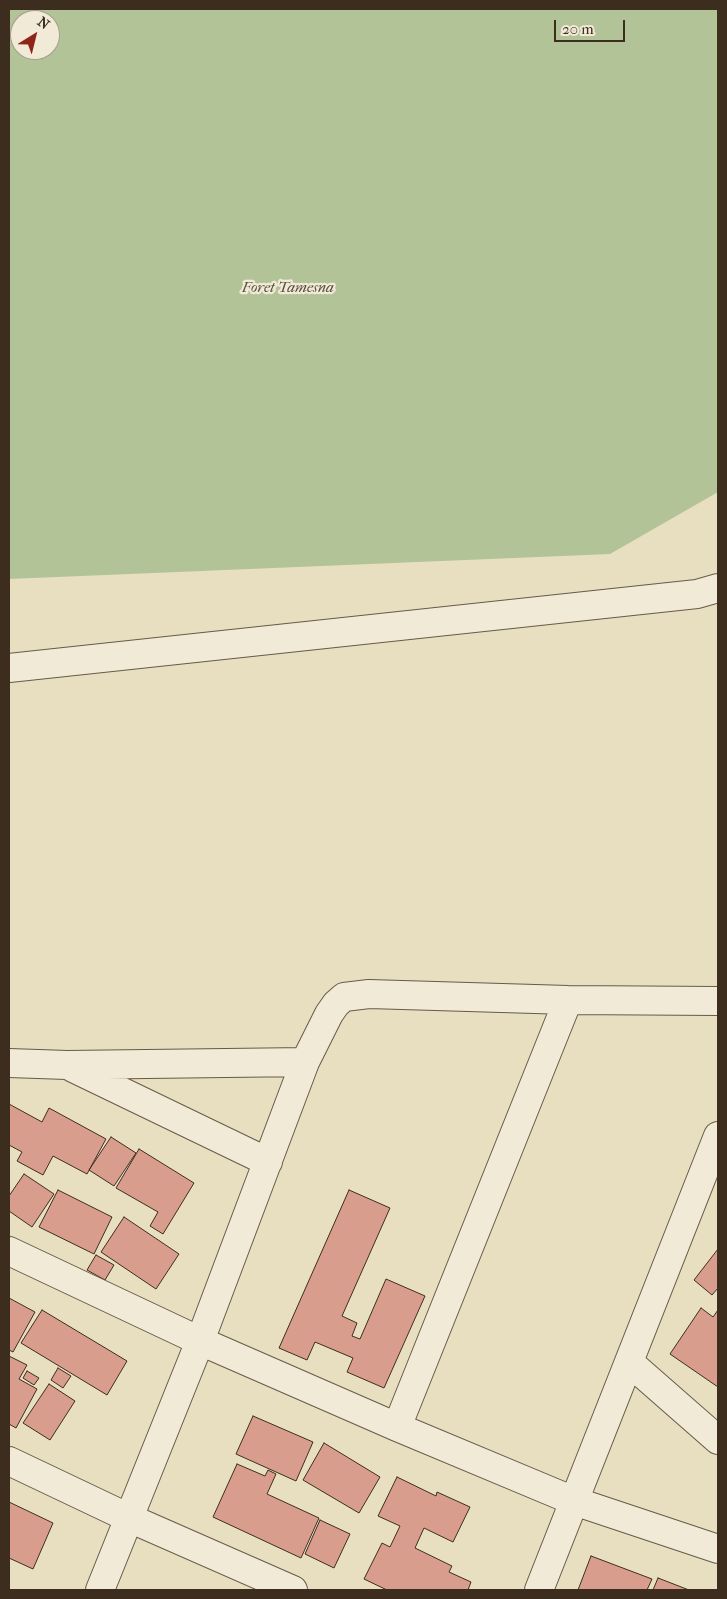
<!DOCTYPE html>
<style>
body{margin:0}
#map{position:relative;width:727px;height:1599px;overflow:hidden;background:#e8dfc1;font-family:"IM FELL French Canon",serif}
canvas{display:block}
.frame{position:absolute;inset:0;border:10px solid #3d2d1f;pointer-events:none}
.north{position:absolute;left:10px;top:10px;width:50px;height:50px;box-sizing:border-box;background:#f0ead7;border:1px solid #a89e8d;border-radius:50%;rotate:36deg;font-size:14px;font-weight:700;line-height:20px;text-align:center;color:#3d2d1f}
.north::after{content:'';display:block;margin:auto;width:18px;height:22px;background:#8f2418;clip-path:polygon(50% 0,100% 100%,50% 72%,0 100%)}
.scale{position:absolute;left:554px;top:20px;width:71px;height:22px;box-sizing:border-box;border:2px solid #3d2d1f;border-top:0;padding-left:6px;font-size:15px;line-height:18px;white-space:nowrap;color:#3d2d1f;-webkit-text-stroke:4px #f0ead7;paint-order:stroke}
</style>
<div id="map">
<canvas width="727" height="1599"></canvas>
<div class="frame"></div>
<div class="north">N</div>
<div class="scale">20 m</div>
</div>
<script>
const c = document.querySelector('canvas').getContext('2d');
c.lineJoin = 'round';
function paint(path, color) {
  c.fillStyle = color;
  c.fill(path, 'evenodd');
}
function poly(rows) {
  const path = new Path2D();
  for (const r of rows) {
    path.moveTo(r[0], r[1]);
    for (let i = 2; i < r.length; i += 2) path.lineTo(r[i], r[i + 1]);
  }
  return path;
}
function strokePath(path, color, width, dash) {
  c.strokeStyle = color;
  c.lineWidth = width;
  c.lineCap = dash ? 'butt' : 'round';
  c.setLineDash(dash || []);
  c.stroke(path);
}
function write(font, color, halo, rows, align = 'center') {
  c.font = font + ' "IM FELL French Canon",serif';
  c.lineWidth = 4.5;
  c.setLineDash([]);
  c.textBaseline = 'middle';
  c.strokeStyle = halo;
  c.fillStyle = color;
  for (const [text, x, y, turn = 0] of rows) {
    c.save();
    c.translate(x, y);
    c.rotate((+turn || 0) * Math.PI / 180);
    c.textAlign = isNaN(turn) ? turn : align;
    if (halo) c.strokeText(text, 0, 0);
    c.fillText(text, 0, 0);
    c.restore();
  }
}
const green = poly([
 [9,9,718,9,718,492,610,554,9,579],
 [20,20,50,20,50,50,20,50]
]);
const building = poly([
 [9,1104,42,1122,49,1108,106,1139,87,1174,53,1156,43,1175,17,1161,22,1152,9,1145,9,1104],
 [111,1137,136,1153,114,1186,89,1170,111,1137],
 [139,1149,194,1183,163,1234,150,1226,158,1212,116,1188,139,1149],
 [24,1174,54,1194,32,1227,9,1211,9,1196,24,1174],
 [58,1190,112,1217,94,1254,39,1227,58,1190],
 [349,1190,390,1208,342,1316,357,1323,352,1336,360,1339,386,1279,425,1296,384,1388,347,1372,353,1358,315,1342,307,1360,279,1348,349,1190],
 [124,1217,179,1254,156,1289,101,1252,124,1217],
 [718,1249,718,1288,712,1295,694,1280,718,1249],
 [96,1255,114,1265,105,1280,87,1270,96,1255],
 [9,1298,35,1312,13,1352,9,1350,9,1298],
 [701,1308,713,1317,718,1310,718,1387,670,1354,701,1308],
 [42,1310,127,1361,107,1395,21,1343,42,1310],
 [9,1356,27,1365,19,1379,37,1389,16,1428,9,1424,9,1356],
 [58,1368,71,1376,63,1388,51,1380,58,1368],
 [27,1371,39,1378,34,1385,23,1378,27,1371],
 [49,1384,75,1401,50,1440,23,1423,49,1384],
 [253,1416,313,1442,296,1481,236,1454,253,1416],
 [324,1443,380,1477,359,1513,303,1480,324,1443],
 [237,1464,265,1476,268,1470,276,1474,267,1494,319,1518,301,1558,213,1517,237,1464],
 [397,1477,436,1496,437,1492,470,1507,453,1542,424,1528,415,1548,452,1566,449,1572,471,1582,468,1590,387,1590,364,1579,382,1543,390,1547,400,1526,378,1516,397,1477],
 [9,1502,53,1523,33,1569,9,1558,9,1502],
 [320,1520,350,1534,334,1568,305,1554,320,1520],
 [591,1556,652,1579,647,1590,578,1590,591,1556],
 [658,1578,689,1590,653,1590,658,1578]
]);
const minor = poly([
 [9,668,697,594,718,588],
 [9,1063,67,1065,305,1062],
 [73,1068,268,1162],
 [9,1251,200,1341,397,1427,574,1501,718,1549],
 [629,1362,718,1440],
 [397,1427,568,1000],
 [9,1461,129,1518,293,1590],
 [100,1590,200,1341,305,1062,329,1014,336,1004,344,997,369,994,568,1000,718,1001],
 [539,1590,718,1136]
]);
const parkNames = [
 ["Foret Tamesna",288,288]
];
paint(green, '#b1c397');
paint(building, '#d99d8d');
strokePath(building, '#3d2d1f', 1);
strokePath(minor, '#685a48', 30);
strokePath(minor, '#f0ead7', 28);
write('italic 15px', '#544b37', '#f0ead7', parkNames);
</script>
